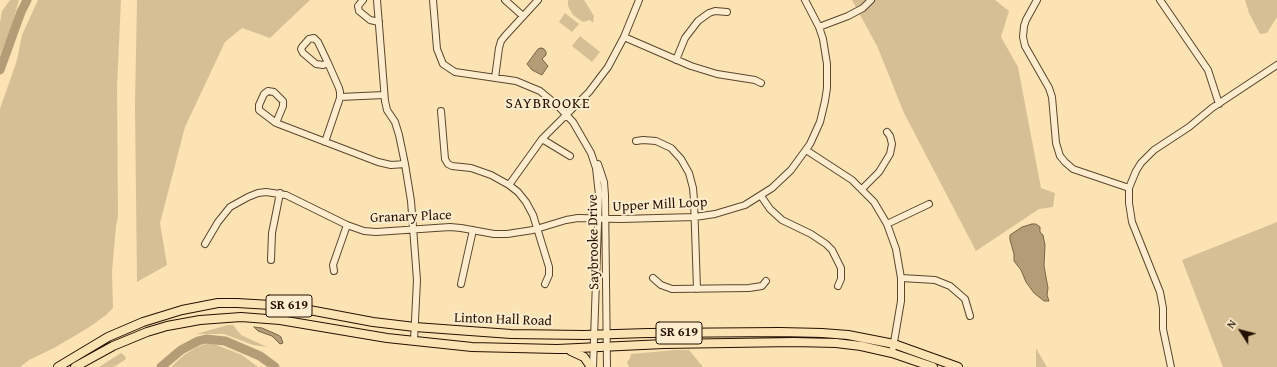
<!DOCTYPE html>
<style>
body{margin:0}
#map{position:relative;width:1277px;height:367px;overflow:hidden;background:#fce3b3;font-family:"Gentium Book Plus",serif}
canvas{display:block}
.north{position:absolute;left:1221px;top:311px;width:40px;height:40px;-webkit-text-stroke:3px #fdedce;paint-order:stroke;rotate:306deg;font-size:11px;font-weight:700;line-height:16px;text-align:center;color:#241100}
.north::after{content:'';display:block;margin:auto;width:14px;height:18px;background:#241100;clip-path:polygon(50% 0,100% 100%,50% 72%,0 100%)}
</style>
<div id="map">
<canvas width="1277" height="367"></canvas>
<div class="north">N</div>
</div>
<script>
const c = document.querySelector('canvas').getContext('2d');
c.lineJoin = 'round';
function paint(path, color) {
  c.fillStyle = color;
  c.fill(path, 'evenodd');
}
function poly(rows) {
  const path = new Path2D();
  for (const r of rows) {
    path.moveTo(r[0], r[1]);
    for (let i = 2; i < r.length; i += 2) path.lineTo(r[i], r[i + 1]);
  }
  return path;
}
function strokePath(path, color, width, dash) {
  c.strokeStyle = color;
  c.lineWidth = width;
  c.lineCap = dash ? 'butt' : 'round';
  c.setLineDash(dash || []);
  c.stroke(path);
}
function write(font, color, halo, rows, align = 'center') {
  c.font = font + ' "Gentium Book Plus",serif';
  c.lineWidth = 4;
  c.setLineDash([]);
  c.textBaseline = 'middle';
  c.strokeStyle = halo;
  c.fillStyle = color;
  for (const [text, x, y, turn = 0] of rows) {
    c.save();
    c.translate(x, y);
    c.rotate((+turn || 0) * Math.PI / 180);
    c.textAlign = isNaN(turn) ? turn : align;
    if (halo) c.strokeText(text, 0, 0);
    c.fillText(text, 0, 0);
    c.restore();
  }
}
const green = poly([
 [10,0,19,0,11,29,0,55,0,22,2,11],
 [38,0,121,0,117,87,118,216,116,226,112,272,113,308,106,315,88,328,54,348,29,360,20,367,0,367,0,109,17,60,22,35],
 [137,0,310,0,270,38,242,28,225,42,185,127,160,223,167,265,137,282,135,106],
 [568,0,584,0,594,16,593,23,590,20,583,22,573,15,568,6],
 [852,0,995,0,1009,11,1001,37,1018,67,1041,188,1055,193,1053,207,1039,209,976,251,904,113,878,48],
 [1245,0,1277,0,1277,17,1267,33,1260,34,1249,13],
 [565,13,579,24,572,32,559,22],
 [580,36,600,52,592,62,572,46],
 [1277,222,1277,367,1223,367,1182,260],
 [228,325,233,325,241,335,267,347,253,345,224,334,196,334],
 [206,344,214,344,242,355,258,367,171,367,184,355,197,347],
 [1036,348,1037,350,1047,367,1036,367],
 [675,350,689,350,703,367,629,367,627,362,630,358,631,354],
 [121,353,125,356,126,359,117,365,113,367,99,367]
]);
const water = poly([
 [541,48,544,49,546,52,546,55,542,59,548,66,542,75,532,70,527,64,538,49,541,48],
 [1032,224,1036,224,1040,227,1040,232,1043,235,1045,245,1044,266,1048,288,1047,295,1049,301,1044,301,1034,293,1026,282,1021,270,1014,261,1014,254,1010,240,1010,235,1022,227,1032,224],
 [254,327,262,328,278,335,281,337,283,343,280,344,272,336,258,331,254,327]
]);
const river = poly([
 [0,70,21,12,27,0],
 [161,367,181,350,198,341,206,339,225,341,260,356,275,367]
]);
const minor = poly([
 [363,0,358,6,359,11,370,20,379,22],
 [377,0,385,101,387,110,395,122,399,135,405,164,411,201,417,280,414,341],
 [433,0,437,49,443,64,455,72,516,81,540,91,558,106,573,122,591,153,596,168,599,195,593,367],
 [505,0,523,16],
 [1037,0,1026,20,1024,26,1023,37,1025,46,1049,88,1052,97,1056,143,1060,156,1065,162,1073,169,1129,188],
 [1160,0,1208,70,1219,104],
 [819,27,848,16,863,8,871,0],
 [624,37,691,66,717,74,755,80,761,83],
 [676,60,685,38,698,21,709,13,715,11,727,12],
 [495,78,499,48,501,41,505,36,538,0],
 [340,97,384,95],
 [441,111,445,159,448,164,452,166,471,168,491,175,509,185,518,192,526,202,533,215,549,267,549,275,545,284],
 [276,123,283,106,283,101,274,92,268,91,264,94,259,105,259,110,276,123,378,162,391,165,405,164],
 [542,139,570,156],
 [636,141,643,140,656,141,671,148,681,159,689,173,693,188,694,200,697,289],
 [325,142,340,98,340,92,339,88,328,63,318,42,314,38,309,39,302,47,301,49,303,53,316,64,323,65,328,63],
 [806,150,852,180,874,202,887,224,896,249,901,278,901,301,893,348],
 [598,164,604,182,605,195,607,367],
 [509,185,542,139,589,92,608,67,624,37,639,0],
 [862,189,879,172,890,154,892,144,890,136,887,132],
 [761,196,770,209,782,220,811,234,826,244,832,250,841,268,841,279,838,286],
 [887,224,929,204],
 [205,244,218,222,230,207,248,197,258,193,266,192,286,195,347,225,364,231,376,232,450,227,461,228,494,234,507,234,533,230,566,220,578,218,620,219,695,217,715,214,745,205,772,188,791,170,810,144,820,122,825,101,827,88,827,64,823,39,819,27,805,0],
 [271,260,272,233,280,193],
 [334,271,333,265,347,225],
 [653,278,661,285,672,289,749,288,762,286,766,281],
 [901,278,935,280,950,286,965,299,970,316],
 [461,284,473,230],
 [1171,367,1163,329,1163,308,1160,292,1132,222,1129,203,1129,188,1136,171,1141,163,1154,150,1189,127,1212,108,1277,65]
]);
const major = poly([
 [571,351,584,357,591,367],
 [58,367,108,337,143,322,182,310,218,303,237,303,288,306,373,322,415,327,511,334,584,335,648,333,780,332,822,333,848,335,894,344,958,367],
 [75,367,113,346,147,332,167,326,200,320,241,317,280,320,387,338,472,347,557,349,664,344,794,342,836,343,861,346,892,353,933,367]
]);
const shields = [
 [289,306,46],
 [679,333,46]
];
const shieldNames = [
 ["SR 619",289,306],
 ["SR 619",679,333]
];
const streetNames = [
 ["Upper Mill Loop",660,205,-3],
 ["Granary Place",411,217,-2],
 ["Saybrooke Drive",594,242,-91],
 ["Linton Hall Road",503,320,2]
];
const neighbourhoodNames = [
 ["SAYBROOKE",548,104]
];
paint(green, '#d7bf95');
paint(water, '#b39c76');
strokePath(water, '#7a6447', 1);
strokePath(river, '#b39c76', 9);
strokePath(minor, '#5a462d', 8);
strokePath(major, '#241100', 10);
strokePath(minor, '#fdedce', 6);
strokePath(major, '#fce3b3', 8);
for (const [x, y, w] of shields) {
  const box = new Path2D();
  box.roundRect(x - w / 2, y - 11, w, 22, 3);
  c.fillStyle = '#fdedce';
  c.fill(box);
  strokePath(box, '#241100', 1);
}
write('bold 13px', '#241100', null, shieldNames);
write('14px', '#241100', '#fdedce', streetNames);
c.letterSpacing = '1px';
write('15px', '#241100', '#fdedce', neighbourhoodNames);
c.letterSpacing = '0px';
</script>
